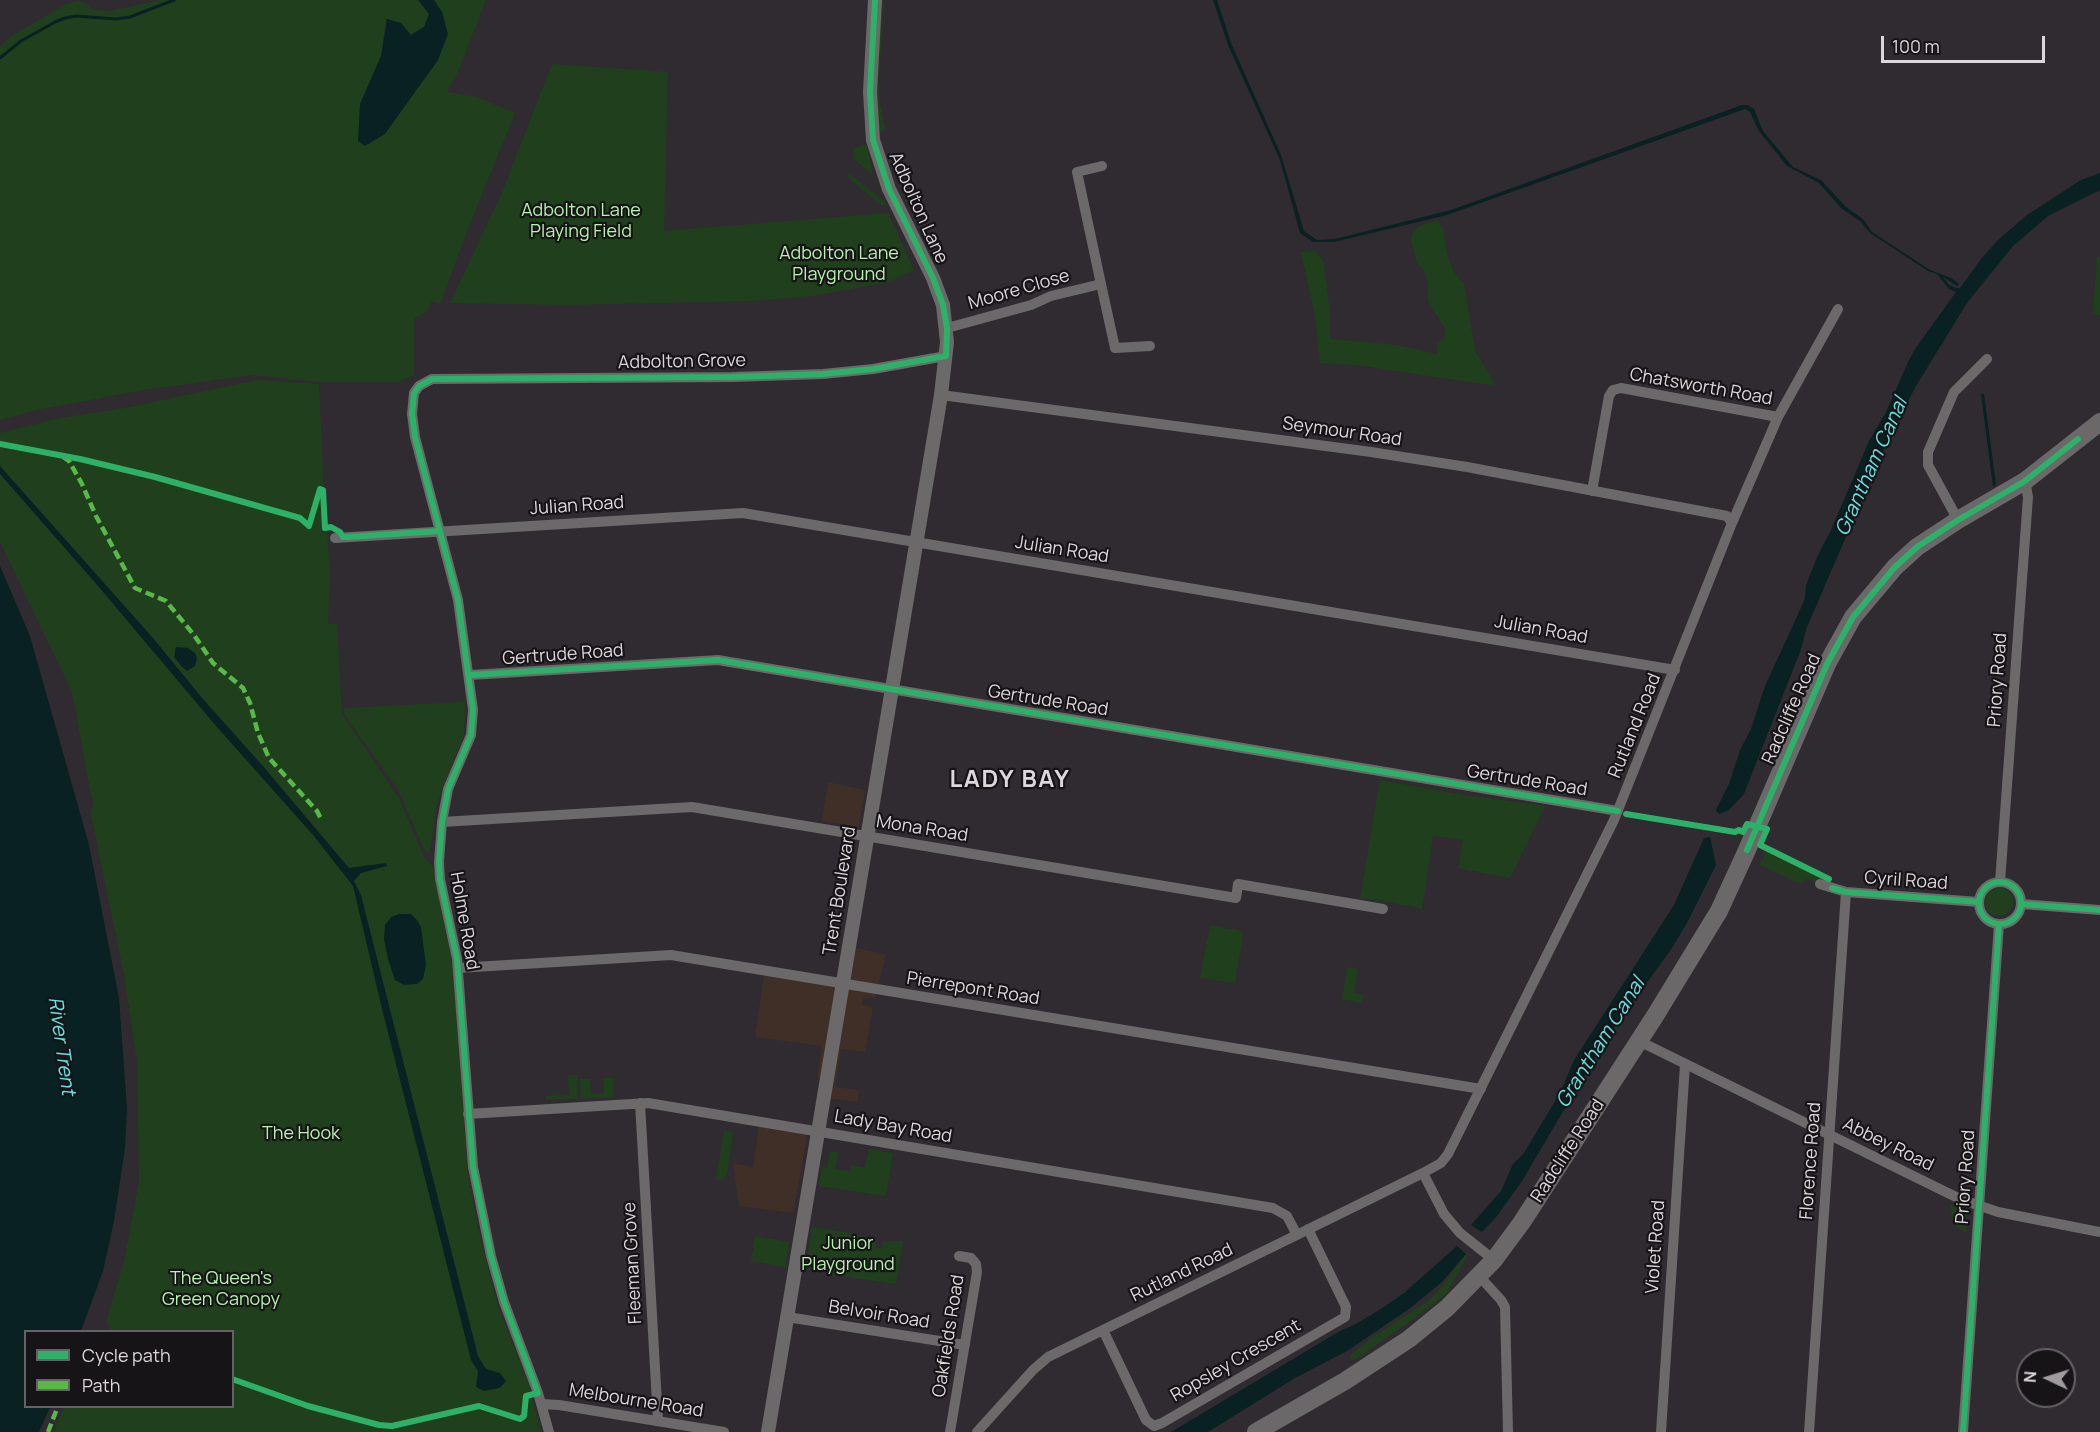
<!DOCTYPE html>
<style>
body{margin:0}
#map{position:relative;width:2100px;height:1432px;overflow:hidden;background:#2f2b30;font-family:Manrope,sans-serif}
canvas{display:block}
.legend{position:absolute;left:24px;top:1330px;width:210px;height:78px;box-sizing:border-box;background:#171417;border:2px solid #656265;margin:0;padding:8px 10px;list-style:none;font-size:18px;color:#dbd7db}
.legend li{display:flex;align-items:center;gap:12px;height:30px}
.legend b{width:30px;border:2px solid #656265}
.north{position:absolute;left:2016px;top:1348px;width:60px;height:60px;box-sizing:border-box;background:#171417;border:2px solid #656265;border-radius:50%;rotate:274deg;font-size:16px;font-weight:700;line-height:24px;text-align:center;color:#dbd7db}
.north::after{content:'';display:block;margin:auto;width:21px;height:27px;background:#9f9b9f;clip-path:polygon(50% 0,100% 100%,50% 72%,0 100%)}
.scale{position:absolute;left:1881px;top:36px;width:164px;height:27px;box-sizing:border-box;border:3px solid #dbd7db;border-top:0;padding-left:8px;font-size:18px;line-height:21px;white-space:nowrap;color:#dbd7db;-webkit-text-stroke:4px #171417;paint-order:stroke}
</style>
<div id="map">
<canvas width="2100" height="1432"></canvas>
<ul class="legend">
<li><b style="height:8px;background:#2db169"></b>Cycle path</li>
<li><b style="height:8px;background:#58b947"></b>Path</li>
</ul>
<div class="north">N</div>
<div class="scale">100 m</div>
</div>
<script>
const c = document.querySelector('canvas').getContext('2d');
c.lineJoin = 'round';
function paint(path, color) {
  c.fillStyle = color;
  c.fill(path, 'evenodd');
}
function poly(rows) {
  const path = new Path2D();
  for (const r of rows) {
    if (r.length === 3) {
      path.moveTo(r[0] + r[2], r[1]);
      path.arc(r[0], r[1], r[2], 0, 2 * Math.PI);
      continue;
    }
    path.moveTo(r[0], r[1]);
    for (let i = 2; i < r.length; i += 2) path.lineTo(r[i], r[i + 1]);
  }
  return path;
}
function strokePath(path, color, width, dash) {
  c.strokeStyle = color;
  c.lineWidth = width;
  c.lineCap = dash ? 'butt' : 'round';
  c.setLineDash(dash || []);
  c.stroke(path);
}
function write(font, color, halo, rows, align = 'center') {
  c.font = font + ' Manrope,sans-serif';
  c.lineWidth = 4.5;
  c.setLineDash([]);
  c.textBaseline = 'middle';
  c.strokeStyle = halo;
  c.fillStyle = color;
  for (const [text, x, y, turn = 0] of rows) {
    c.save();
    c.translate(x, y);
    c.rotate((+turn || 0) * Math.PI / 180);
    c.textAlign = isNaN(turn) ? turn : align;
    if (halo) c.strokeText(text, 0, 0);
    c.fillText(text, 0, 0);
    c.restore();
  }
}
const commercial = poly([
 [828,782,865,790,859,827,822,821],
 [844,946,886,954,875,998,863,997,862,1005,873,1007,865,1052,841,1049,835,1087,859,1090,858,1102,824,1098,828,1080,817,1078,822,1046,755,1037,764,974,837,985],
 [759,1124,804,1132,807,1138,793,1213,739,1206,733,1163,753,1167]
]);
const green = poly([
 [161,0,172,0,170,3,177,0,418,0,429,14,424,27,411,35,401,23,386,19,381,56,360,104,413,93,438,60,442,12,434,0,486,0,457,74,447,92,476,97,515,113,463,241,441,303,431,301,429,310,414,319,414,375,398,382,319,382,252,375,143,390,36,410,0,420,0,47,10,37,66,4,78,1,87,4,93,10,111,11],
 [880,0,884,0,879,80,880,105,886,130,879,132,876,99],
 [552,64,668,72,664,231,888,213,914,270,889,282,812,296,749,301,568,305,450,303,501,195],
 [865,145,867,146,873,175,853,159,854,148],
 [850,174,884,201,886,203,883,207,847,177],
 [1437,220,1443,228,1447,254,1454,273,1464,284,1475,351,1496,386,1356,365,1320,363,1315,316,1301,252,1316,251,1324,263,1330,314,1330,339,1396,345,1437,354,1437,343,1444,339,1445,329,1428,301,1428,282,1424,271,1417,263,1411,241,1412,233,1421,225],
 [2097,256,2100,257,2100,315,2093,314],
 [258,380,319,384,324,496,330,569,328,623,337,625,342,714,399,799,424,857,433,867,453,967,468,1176,479,1232,498,1306,528,1382,541,1432,54,1432,64,1407,232,1406,232,1332,111,1331,106,1321,124,1262,139,1182,137,1061,124,975,90,810,93,805,72,692,0,542,0,433,61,418,125,408],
 [465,702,464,734,437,803,430,853,425,851,398,790,344,714,343,708],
 [1380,780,1465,795,1545,806,1510,878,1458,868,1463,840,1433,836,1422,910,1412,906,1360,898],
 [1767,850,1823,877,1821,882,1806,879,1801,884,1760,865],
 [1999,902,14],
 [1210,926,1239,930,1243,935,1235,983,1200,978],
 [1347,967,1358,969,1354,993,1363,995,1362,1003,1342,999],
 [568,1075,577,1075,578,1099,546,1100,546,1096,569,1095],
 [603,1078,613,1078,614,1097,581,1099,580,1079,590,1079,591,1094,604,1093],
 [724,1130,733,1132,727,1174,722,1180,716,1180],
 [869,1149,893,1153,886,1196,819,1186,822,1167,827,1168,830,1151,838,1152,835,1169,850,1171,851,1165,865,1168],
 [1950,1204,1967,1213,1966,1233,1957,1227,1952,1218],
 [812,1227,856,1234,876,1240,876,1248,882,1249,883,1241,903,1241,896,1284,827,1274,827,1271,806,1268],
 [755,1236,789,1242,785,1267,751,1261],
 [1466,1254,1468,1255,1446,1294,1415,1318,1353,1361,1349,1356,1377,1334,1427,1302,1441,1288]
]);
const water = poly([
 [418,0,434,0,442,12,448,34,438,60,385,134,365,146,358,141,360,104,381,56,387,19,401,23,411,35,424,27,429,14],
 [1213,0,1217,0,1231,43,1281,155,1304,231,1317,240,1335,239,1451,210,1742,105,1747,105,1754,109,1763,131,1793,167,1821,180,1846,207,1863,219,1872,232,1930,270,1951,278,1959,284,1957,286,1942,276,1949,285,1956,288,1960,288,1981,259,1998,240,2027,215,2081,180,2100,173,2100,190,2048,216,2013,246,1967,303,1916,386,1889,437,1807,627,1800,652,1744,794,1729,810,1719,814,1716,810,1729,784,1740,750,1751,729,1765,686,1800,610,1805,598,1806,585,1817,557,1831,530,1869,441,1886,412,1908,362,1915,349,1956,292,1949,289,1937,274,1928,271,1870,233,1861,222,1841,208,1819,183,1787,166,1759,131,1750,112,1745,109,1447,215,1334,242,1313,242,1300,233,1280,160,1228,45],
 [1981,394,1984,394,1996,485,1993,487],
 [0,466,153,638,203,699,262,765,349,868,386,863,387,866,361,873,354,881,361,895,478,1356,486,1369,500,1373,506,1381,500,1388,484,1391,476,1387,478,1371,471,1360,382,1009,353,886,313,835,216,726,98,586,0,474],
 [0,566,30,636,89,845,119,998,127,1109,125,1148,114,1221,103,1271,81,1331,26,1332,26,1406,50,1407,39,1432,0,1432],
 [176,647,188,648,195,653,197,658,195,666,187,671,182,667,174,657],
 [1710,837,1716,865,1687,923,1672,948,1606,1039,1522,1181,1497,1216,1482,1232,1471,1225,1501,1191,1513,1164,1524,1153,1560,1093,1574,1060,1674,905,1704,838],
 [399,914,411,914,417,920,421,927,426,965,423,979,417,984,404,985,395,980,388,959,384,939,385,925,391,917],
 [1457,1246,1466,1254,1442,1282,1409,1309,1347,1351,1295,1378,1208,1432,1171,1432,1340,1331,1356,1324,1381,1309,1404,1293]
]);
const stream = poly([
 [0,58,21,41,55,22,65,18,76,16,116,19,130,17,174,0]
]);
const minor = poly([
 [1101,284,1115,348,1150,346],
 [947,328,1031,305,1051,296,1101,284,1077,172,1102,166],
 [941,395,1371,452,1467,467,1727,516,1732,523],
 [1592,491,1609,396,1613,390,1621,388,1778,417],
 [1958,520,1928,465,1928,452,1954,392,1987,359],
 [335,538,743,513,1675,670],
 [470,675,718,660,1618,811],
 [442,822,692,807,1236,898,1238,884,1383,909],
 [2000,882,2028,497,2025,481],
 [2000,903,21],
 [1820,884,1846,892,1979,902],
 [2021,904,2100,910],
 [458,968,671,955,1481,1089],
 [1639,1041,1960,1199,1998,1212,2100,1232],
 [640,1103,658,1421],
 [468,1114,648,1103,1273,1208,1287,1216,1297,1235],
 [1423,1173,1444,1214,1460,1233,1494,1260],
 [1480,1277,1501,1300,1505,1307,1508,1432],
 [787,1317,965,1345],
 [1103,1330,1146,1420,1154,1426,1162,1423,1345,1317,1346,1307,1308,1229],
 [541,1404,559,1405,724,1432],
 [549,1432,538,1393,504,1302,491,1256,473,1167,457,959,440,879,439,862,442,822,448,789,471,735,473,710,458,600,415,437,412,414,414,393,419,386,432,379,732,377,823,374,873,369,946,356],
 [950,1432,977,1272,976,1264,971,1258,959,1256],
 [977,1432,1033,1370,1048,1357,1423,1173,1441,1163,1448,1154,1614,820,1732,523,1778,417,1838,309],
 [1661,1432,1685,1064],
 [1809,1432,1846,892],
 [1963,1432,1999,924]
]);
const tertiary = poly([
 [768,1432,941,395,947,342,943,305,933,278,889,189,873,140,870,92,875,0]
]);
const trunk = poly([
 [1256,1432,1345,1381,1409,1339,1447,1308,1494,1260,1522,1222,1655,1016,1719,911,1747,850,1827,664,1853,617,1895,567,1917,547,1958,520,2025,481,2100,422]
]);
const quiet = poly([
 [63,457,69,461,82,484,96,516,135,588,166,601,194,635,213,663,243,688,250,703,258,733,269,758,317,811,322,821],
 [48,1432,58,1406]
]);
const cycleway = poly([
 [0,444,80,459,155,477,300,518,309,526,320,489,323,490,325,528,331,527,340,532,343,537],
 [347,537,440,531],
 [470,675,718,660,1618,811],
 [1626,814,1735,832,1739,830,1743,832,1747,824,1767,829,1760,845,1829,879],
 [1747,850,1827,664,1853,617,1895,567,1917,547,1958,520,2025,481,2078,439],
 [2000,903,21],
 [1832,888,1846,892,1979,902],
 [2021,904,2100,910],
 [232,1379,308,1406,379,1425,392,1426,479,1406,520,1419,524,1416,526,1396,538,1393,504,1302,491,1256,473,1167,457,959,440,879,439,862,442,822,448,789,471,735,473,710,458,600,415,437,412,414,414,393,419,386,432,379,732,377,823,374,873,369,946,356,947,328,943,305,933,278,889,189,873,140,870,92,875,0],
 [1963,1432,1999,924]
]);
const streetNames = [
 ["Adbolton Lane",918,208,66],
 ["Moore Close",1019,290,-16],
 ["Adbolton Grove",682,362,-1],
 ["Chatsworth Road",1701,387,10],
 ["Seymour Road",1342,432,8],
 ["Julian Road",577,506,-4],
 ["Julian Road",1062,550,9],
 ["Julian Road",1541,630,10],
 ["Gertrude Road",563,655,-4],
 ["Priory Road",1998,680,-86],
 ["Gertrude Road",1048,701,9],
 ["Radcliffe Road",1792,709,-66],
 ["Rutland Road",1635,726,-68],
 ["Gertrude Road",1527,781,9],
 ["Mona Road",922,829,9],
 ["Cyril Road",1906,881,4],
 ["Trent Boulevard",840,891,-81],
 ["Holme Road",464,921,80],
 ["Pierrepont Road",973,989,9],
 ["Lady Bay Road",893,1127,10],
 ["Abbey Road",1888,1145,26],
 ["Radcliffe Road",1568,1151,-57],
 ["Florence Road",1811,1161,-86],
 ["Priory Road",1966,1177,-86],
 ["Violet Road",1656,1247,-86],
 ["Fleeman Grove",633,1263,-93],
 ["Rutland Road",1182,1273,-26],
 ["Belvoir Road",879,1315,9],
 ["Oakfields Road",949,1336,-81],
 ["Ropsley Crescent",1236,1361,-30],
 ["Melbourne Road",636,1401,9]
];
const parkNames = [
 ["Adbolton Lane",581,211],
 ["Playing Field",581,232],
 ["Adbolton Lane",839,254],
 ["Playground",839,275],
 ["The Hook",301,1134],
 ["Junior",848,1244],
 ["Playground",848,1265],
 ["The Queen's",221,1279],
 ["Green Canopy",221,1300]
];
const waterNames = [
 ["Grantham Canal",1872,467,-66],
 ["Grantham Canal",1601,1043,-58],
 ["River Trent",61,1046,82]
];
const districtNames = [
 ["LADY BAY",1010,780]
];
paint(commercial, '#3f2f27');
paint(green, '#20401d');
paint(water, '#092122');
strokePath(stream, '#092122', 3);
strokePath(minor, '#6b6969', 10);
strokePath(tertiary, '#6b6969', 14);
strokePath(trunk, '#6a6869', 18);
strokePath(quiet, '#58b947', 4.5, [9, 4.5]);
strokePath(cycleway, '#2db169', 6);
write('18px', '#dbd7db', '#171417', streetNames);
write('18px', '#b4f2ad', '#171417', parkNames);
write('italic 20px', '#63e2e2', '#171417', waterNames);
c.letterSpacing = '1.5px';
write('bold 24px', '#dbd7db', '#171417', districtNames);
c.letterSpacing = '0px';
</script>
